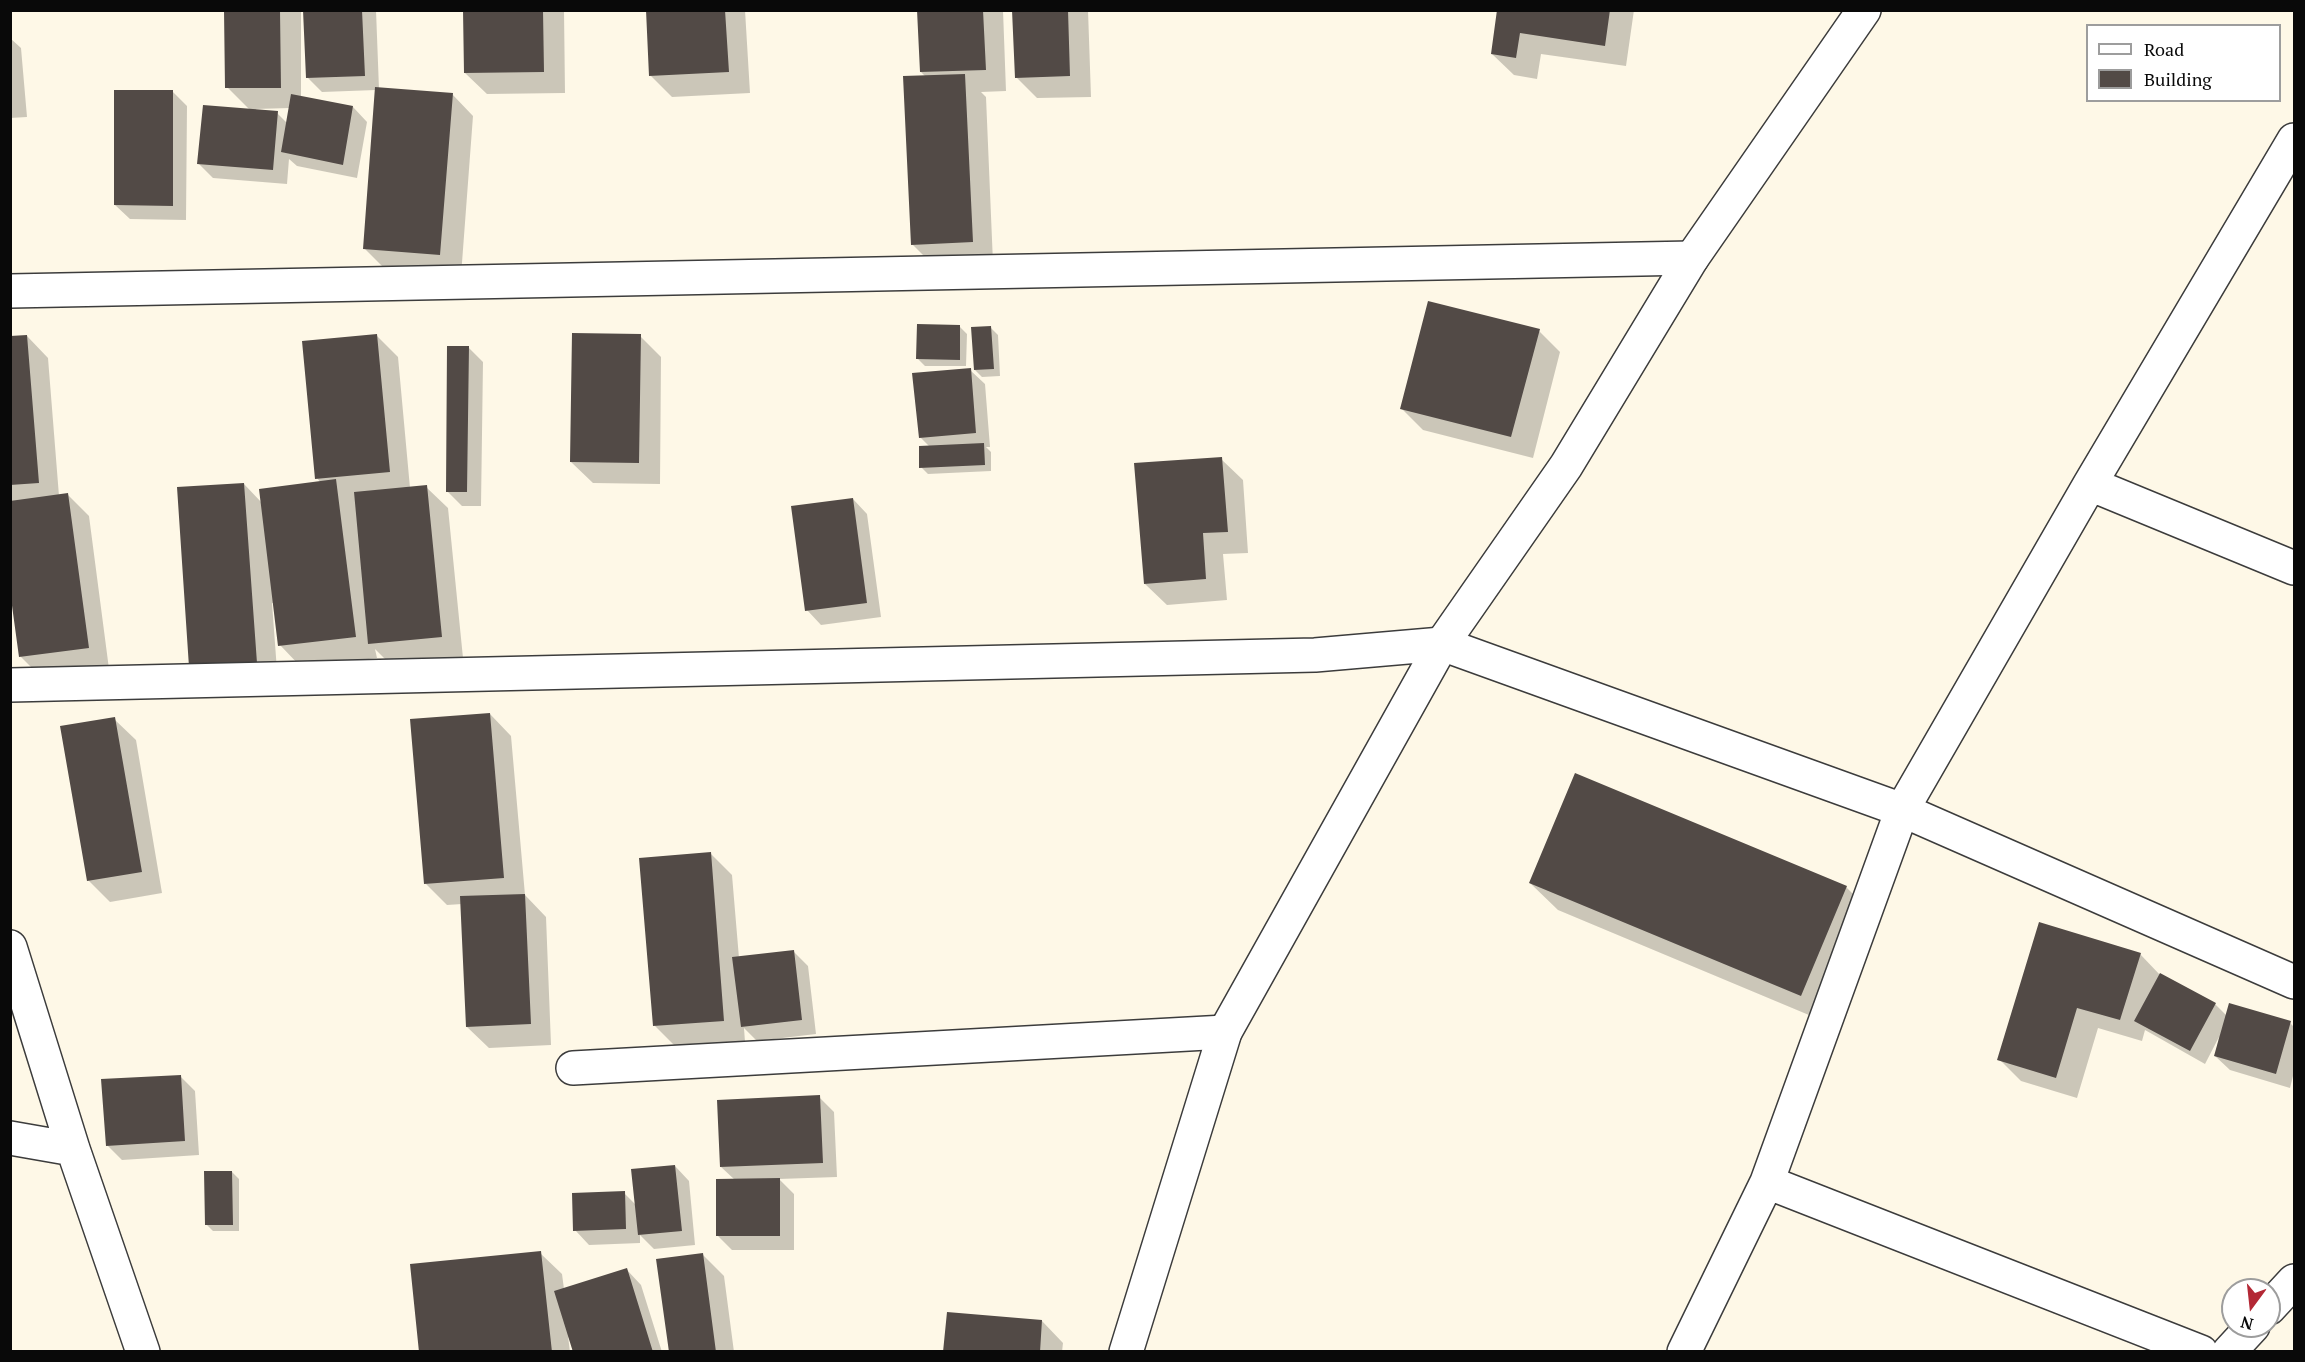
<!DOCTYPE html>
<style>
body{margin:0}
#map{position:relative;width:2305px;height:1362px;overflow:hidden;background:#fef8e7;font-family:"PT Serif",serif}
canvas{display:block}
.frame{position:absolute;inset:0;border:12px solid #090909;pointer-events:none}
.legend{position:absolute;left:2086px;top:24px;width:195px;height:78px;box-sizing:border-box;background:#fff;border:2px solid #9d9d9d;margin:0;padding:8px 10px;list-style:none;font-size:18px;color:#090909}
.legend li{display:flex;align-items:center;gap:12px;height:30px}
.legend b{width:30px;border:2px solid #9d9d9d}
.north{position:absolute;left:2221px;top:1278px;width:60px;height:60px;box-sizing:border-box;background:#fff;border:2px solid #9d9d9d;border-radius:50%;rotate:195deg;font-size:16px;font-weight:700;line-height:24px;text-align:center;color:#090909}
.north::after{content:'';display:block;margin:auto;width:21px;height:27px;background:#b32835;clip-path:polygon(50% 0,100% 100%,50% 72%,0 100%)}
</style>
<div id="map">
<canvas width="2305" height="1362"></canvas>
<div class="frame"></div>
<ul class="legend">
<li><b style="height:8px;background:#fff"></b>Road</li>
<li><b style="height:16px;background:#524a46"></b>Building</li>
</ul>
<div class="north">N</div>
</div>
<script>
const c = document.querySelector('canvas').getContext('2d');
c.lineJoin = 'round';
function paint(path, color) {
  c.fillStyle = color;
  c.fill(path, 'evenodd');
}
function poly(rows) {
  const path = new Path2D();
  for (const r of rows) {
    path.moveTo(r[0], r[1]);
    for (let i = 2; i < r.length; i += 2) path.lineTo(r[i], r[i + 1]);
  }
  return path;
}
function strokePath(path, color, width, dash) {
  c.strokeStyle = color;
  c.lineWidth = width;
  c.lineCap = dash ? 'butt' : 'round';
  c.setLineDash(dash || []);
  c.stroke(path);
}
const shadow = poly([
 [226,10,301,10,301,97,353,107,367,122,357,178,297,166,289,159,287,184,213,178,198,163,250,110,227,87],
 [290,108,287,123,277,113,256,111,256,109],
 [304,10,376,10,379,89,452,94,473,116,461,276,386,270,364,248,376,90,322,92,308,78],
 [464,10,564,10,565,93,487,94,465,73],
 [647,10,745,10,750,93,672,97,651,76],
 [918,10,1003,10,1006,91,981,92,986,97,993,263,934,266,912,244,926,77,921,72],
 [1013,10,1088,10,1091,97,1037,98,1016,77],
 [1499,10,1634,10,1626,66,1541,54,1537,79,1514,75,1492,54],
 [10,38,21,48,27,117,10,118],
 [172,91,187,106,186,220,130,219,115,205],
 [960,327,967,334,966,366,925,366,918,359],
 [991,328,998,335,1000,376,982,377,975,370],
 [1539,331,1560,352,1533,458,1423,430,1402,409],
 [27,336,48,358,59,496,68,495,89,516,109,669,42,678,21,657,10,579,10,338],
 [377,336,398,357,410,488,426,487,448,508,463,658,391,665,375,649,377,658,301,667,280,645,275,603,272,603,278,684,212,688,244,484,262,503,321,483,317,478],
 [640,336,661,357,660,484,593,483,571,462],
 [468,347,483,362,481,506,462,506,447,491],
 [970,370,985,384,990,447,986,447,991,452,991,471,928,474,921,467,930,447,920,437],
 [1221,459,1243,480,1248,553,1223,554,1227,600,1167,605,1145,584],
 [853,499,867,514,881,617,821,625,807,610],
 [490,714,511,736,525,895,546,917,551,1045,489,1048,467,1027,462,904,447,905,426,884],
 [114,719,136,740,162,893,110,902,88,880],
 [711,854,732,875,739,958,793,951,808,966,816,1034,757,1041,744,1028,745,1042,676,1047,655,1026],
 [1530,883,1846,887,1874,915,1828,1023,1558,910],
 [2140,954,2161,976,2215,1004,2227,1016,2290,1023,2294,1027,2294,1072,2290,1088,2230,1070,2215,1056,2219,1037,2205,1064,2145,1030,2142,1041,2098,1028,2077,1098,2021,1081,1999,1059],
 [180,1076,195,1091,199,1155,122,1160,107,1145],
 [819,1097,834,1112,837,1177,779,1179,794,1194,794,1250,732,1250,718,1236,735,1180,721,1167],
 [675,1166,689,1181,695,1245,654,1249,640,1235,640,1243,589,1245,575,1230,624,1193,636,1205],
 [232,1172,239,1179,239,1231,213,1231,206,1224],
 [540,1253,562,1274,564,1289,627,1270,641,1285,662,1352,575,1352,568,1336,570,1352,421,1352],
 [702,1254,724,1276,734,1352,671,1352],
 [1042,1321,1063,1343,1062,1352,945,1352]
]);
const building = poly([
 [224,10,280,10,281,88,225,88],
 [303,10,362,10,365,76,306,78],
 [463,10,543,10,544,72,464,73],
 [646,10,725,10,729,72,649,76],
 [917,10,983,10,986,70,920,72],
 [1012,10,1068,10,1070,76,1015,78],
 [1497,10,1610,10,1605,46,1520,33,1516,58,1491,54],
 [965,74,973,242,911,245,903,76],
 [375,87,453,93,440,255,363,249],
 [114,90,173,90,173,206,114,205],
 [291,94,353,106,343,165,281,152],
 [203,105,278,111,273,170,197,164],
 [1428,301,1540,329,1511,437,1400,409],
 [917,324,960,325,960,360,916,359],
 [991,326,994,369,974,370,971,327],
 [572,333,641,334,639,463,570,462],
 [377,334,390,472,315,479,302,341],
 [27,335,39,483,10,485,10,336],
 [447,346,469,346,467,492,446,492],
 [971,368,976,433,919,438,912,373],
 [984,443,985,465,919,468,919,446],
 [1222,457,1228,532,1203,533,1206,579,1144,584,1134,463],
 [336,479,356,637,278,646,259,489],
 [244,483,257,663,189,667,177,487],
 [427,485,442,637,368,644,354,492],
 [68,493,89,648,19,657,10,591,10,501],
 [853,498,867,603,805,611,791,506],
 [490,713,504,878,424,884,410,719],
 [115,717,142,872,87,881,60,726],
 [1575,773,1847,886,1801,996,1529,883],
 [711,852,724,1021,653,1026,639,858],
 [525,894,531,1024,466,1027,460,896],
 [2039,922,2141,953,2120,1020,2077,1008,2056,1078,1997,1060],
 [794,950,802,1020,741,1027,732,957],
 [2160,973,2216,1003,2190,1051,2134,1021],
 [2229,1003,2291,1021,2276,1074,2214,1056],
 [181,1075,185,1141,106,1146,101,1079],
 [820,1095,823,1163,720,1167,717,1100],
 [675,1165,682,1231,638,1235,631,1169],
 [204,1171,232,1171,233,1225,205,1225],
 [780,1178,780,1236,716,1236,716,1179],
 [625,1191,626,1229,573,1231,572,1193],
 [541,1251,552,1352,419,1352,410,1264],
 [703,1253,716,1352,669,1352,656,1259],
 [627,1268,653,1352,573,1352,554,1291],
 [947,1312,1042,1320,1040,1352,943,1352]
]);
const minor = poly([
 [10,291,1692,258],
 [2090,484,2294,568],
 [10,685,1315,655,1442,644,1902,810,2294,982],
 [10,947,73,1149,143,1352],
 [573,1068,1225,1032],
 [10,1138,73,1149],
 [1767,1182,2201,1352],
 [2269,1308,2294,1281],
 [1684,1352,1767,1182,1902,810,2090,484,2294,140],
 [2229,1352,2253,1326]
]);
const tertiary = poly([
 [1126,1352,1225,1032,1442,644,1566,466,1692,258,1864,10]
]);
paint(shadow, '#0003');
paint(building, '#524a46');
strokePath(minor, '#3c3c3c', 36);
strokePath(tertiary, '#3c3c3c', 36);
strokePath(minor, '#fff', 33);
strokePath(tertiary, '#fff', 33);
</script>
